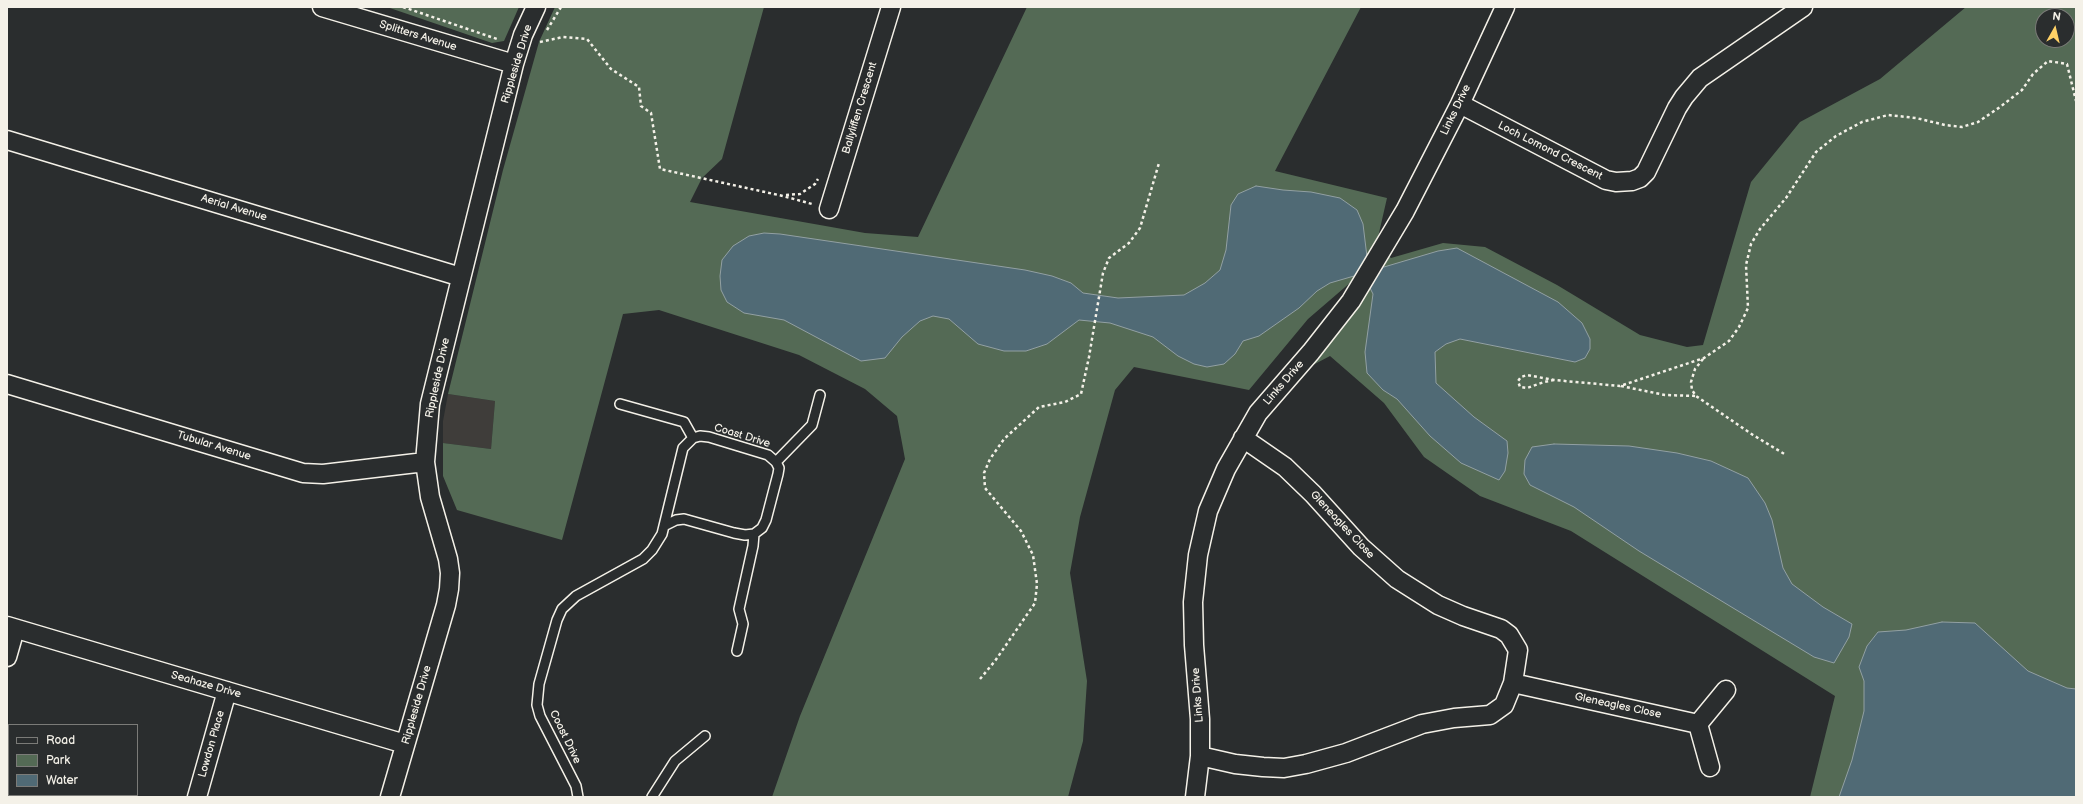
<!DOCTYPE html>
<style>
body{margin:0}
#map{position:relative;width:2083px;height:804px;overflow:hidden;background:#2a2d2e;font-family:"Balsamiq Sans",sans-serif}
canvas{display:block}
.frame{position:absolute;inset:0;border:8px solid #f4f1e8;pointer-events:none}
.legend{position:absolute;left:8px;top:724px;width:130px;height:72px;box-sizing:border-box;background:#2a2d2e;border:1px solid #7b7b78;margin:0;padding:5px 7px;list-style:none;font-size:12px;color:#f4f1e8}
.legend li{display:flex;align-items:center;gap:8px;height:20px}
.legend b{width:20px;border:1px solid #7b7b78}
.north{position:absolute;left:2035px;top:8px;width:40px;height:40px;box-sizing:border-box;background:#2a2d2e;border:1px solid #7b7b78;border-radius:50%;rotate:8deg;font-size:11px;font-weight:700;line-height:16px;text-align:center;color:#f4f1e8}
.north::after{content:'';display:block;margin:auto;width:14px;height:18px;background:#ffd166;clip-path:polygon(50% 0,100% 100%,50% 72%,0 100%)}
</style>
<div id="map">
<canvas width="2083" height="804"></canvas>
<div class="frame"></div>
<ul class="legend">
<li><b style="height:5px;background:#2a2d2e"></b>Road</li>
<li><b style="height:11px;background:#546a55"></b>Park</li>
<li><b style="height:11px;background:#506a75"></b>Water</li>
</ul>
<div class="north">N</div>
</div>
<script>
const c = document.querySelector('canvas').getContext('2d');
c.lineJoin = 'round';
function paint(path, color) {
  c.fillStyle = color;
  c.fill(path, 'evenodd');
}
function poly(rows) {
  const path = new Path2D();
  for (const r of rows) {
    path.moveTo(r[0], r[1]);
    for (let i = 2; i < r.length; i += 2) path.lineTo(r[i], r[i + 1]);
  }
  return path;
}
function strokePath(path, color, width, dash) {
  c.strokeStyle = color;
  c.lineWidth = width;
  c.lineCap = dash ? 'butt' : 'round';
  c.setLineDash(dash || []);
  c.stroke(path);
}
function write(font, color, halo, rows, align = 'center') {
  c.font = font + ' "Balsamiq Sans",sans-serif';
  c.lineWidth = 3;
  c.setLineDash([]);
  c.textBaseline = 'middle';
  c.strokeStyle = halo;
  c.fillStyle = color;
  for (const [text, x, y, turn = 0] of rows) {
    c.save();
    c.translate(x, y);
    c.rotate((+turn || 0) * Math.PI / 180);
    c.textAlign = isNaN(turn) ? turn : align;
    if (halo) c.strokeText(text, 0, 0);
    c.fillText(text, 0, 0);
    c.restore();
  }
}
const built = poly([
 [448,394,495,401,491,449,443,443,443,421]
]);
const green = poly([
 [387,7,519,7,504,41,492,43],
 [555,7,764,7,722,159,702,178,690,202,865,233,918,237,1027,7,1361,7,1275,171,1387,198,1376,246,1391,258,1443,243,1485,247,1557,285,1640,335,1687,347,1703,345,1751,182,1800,122,1880,79,1966,7,2076,7,2076,797,1810,797,1835,696,1571,531,1480,496,1424,457,1384,403,1330,356,1311,366,1364,289,1351,282,1308,319,1249,390,1134,367,1115,390,1080,517,1070,573,1087,681,1083,741,1068,797,772,797,800,716,905,459,897,416,865,389,799,355,659,310,623,314,562,540,457,510,443,476,443,443,491,449,495,401,448,394,503,170,539,42],
 [2043,16,2067,16,2067,40,2043,40]
]);
const water = poly([
 [1256,186,1283,190,1311,192,1340,198,1357,210,1363,224,1367,257,1384,267,1438,251,1457,248,1558,302,1582,323,1590,339,1590,349,1585,358,1575,362,1460,339,1446,344,1435,352,1436,383,1474,417,1507,441,1508,453,1505,471,1499,480,1461,463,1430,436,1397,399,1383,390,1367,373,1365,352,1373,294,1369,286,1354,276,1330,283,1317,291,1299,308,1259,336,1243,341,1235,354,1224,364,1207,367,1194,364,1178,356,1153,337,1110,323,1079,320,1047,344,1026,351,1004,351,978,344,949,319,933,316,920,321,902,337,885,358,861,361,784,320,744,313,727,302,721,290,720,276,722,260,733,246,749,236,764,233,780,234,1025,270,1052,276,1071,283,1083,293,1118,298,1184,295,1205,283,1220,270,1226,250,1231,205,1238,194,1256,186],
 [1554,444,1629,446,1677,453,1711,461,1748,478,1765,503,1772,520,1783,568,1792,584,1823,607,1852,624,1849,637,1834,663,1814,657,1639,551,1574,507,1530,485,1524,474,1525,460,1532,447,1554,444],
 [1942,622,1975,623,2028,671,2067,688,2076,689,2076,797,1839,797,1852,760,1864,711,1864,681,1859,667,1867,646,1878,632,1906,630,1942,622]
]);
const path = poly([
 [403,7,497,39],
 [547,30,561,7],
 [540,42,563,37,587,39,611,69,639,87,641,106,651,113,660,169,783,196,812,204],
 [786,195,800,194,815,184,818,179],
 [1703,359,1695,369,1691,382,1692,390,1696,396,1753,435,1786,455],
 [1554,380,1544,382,1527,388,1520,387,1518,381,1521,377,1527,375,1554,380,1620,386,1704,358,1729,341,1739,327,1748,308,1746,265,1751,244,1760,229,1786,198,1816,152,1836,136,1862,122,1888,115,1916,118,1945,125,1962,127,1978,122,2000,107,2022,90,2033,74,2048,61,2067,64,2076,101],
 [1621,386,1665,395,1696,396],
 [980,679,995,661,1035,603,1037,584,1033,555,1021,531,985,488,984,473,990,459,1004,439,1039,407,1065,402,1081,394,1089,357,1103,273,1109,258,1129,243,1140,228,1159,163]
]);
const lane = poly([
 [620,404,684,422,693,438],
 [776,462,812,425,820,395],
 [737,651,743,624,739,609,753,546,754,534],
 [578,797,576,786,540,716,537,705,539,684,557,620,562,609,576,596,643,559,652,550,662,534,683,448,693,438,700,436,709,437,768,455,776,462,779,468,778,474,766,520,762,528,754,534,745,535,734,533,684,519,676,520,664,526],
 [652,797,675,761,705,736]
]);
const street = poly([
 [322,7,514,64],
 [1460,104,1606,180,1616,182,1632,181,1640,178,1646,172,1677,108,1684,97,1700,78,1803,7],
 [7,140,461,277],
 [829,209,891,7],
 [7,384,303,473,323,474,425,462],
 [1243,438,1285,467,1313,494,1361,547,1397,579,1438,605,1463,616,1501,629,1509,635,1518,650,1513,683,1698,724],
 [7,626,405,744],
 [7,657,15,629],
 [1200,756,1235,764,1263,767,1284,768,1306,764,1346,753,1422,724,1454,718,1490,715,1504,705,1513,683],
 [1710,767,1698,724,1726,690],
 [197,797,227,691],
 [390,797,446,605,449,589,450,573,448,559,430,497,425,462,430,404,514,64,523,35,536,7],
 [1195,797,1200,756,1200,719,1194,645,1193,602,1198,555,1208,511,1226,469,1258,413,1311,352,1351,301,1405,211,1460,104,1505,7]
]);
const streetNames = [
 ["Splitters Avenue",418,36,17],
 ["Rippleside Drive",517,64,-73],
 ["Ballyliffen Crescent",860,108,-73],
 ["Links Drive",1456,110,-64],
 ["Loch Lomond Crescent",1550,151,27],
 ["Aerial Avenue",234,208,17],
 ["Rippleside Drive",438,378,-78],
 ["Links Drive",1284,383,-49],
 ["Coast Drive",742,436,17],
 ["Tubular Avenue",214,446,17],
 ["Gleneagles Close",1342,525,47],
 ["Seahaze Drive",206,685,16],
 ["Links Drive",1198,695,-94],
 ["Rippleside Drive",417,705,-74],
 ["Gleneagles Close",1618,706,12],
 ["Coast Drive",565,737,64],
 ["Lowdon Place",212,744,-74]
];
paint(built, '#3f3d3a');
paint(green, '#546a55');
paint(water, '#506a75');
strokePath(water, '#92a0a3', 1);
strokePath(lane, '#f4f1e8', 12);
strokePath(street, '#f4f1e8', 21);
strokePath(path, '#f4f1e8', 2.5, [3, 3]);
strokePath(lane, '#2a2d2e', 9);
strokePath(street, '#2a2d2e', 18);
write('11px', '#f4f1e8', '#2a2d2e', streetNames);
</script>
